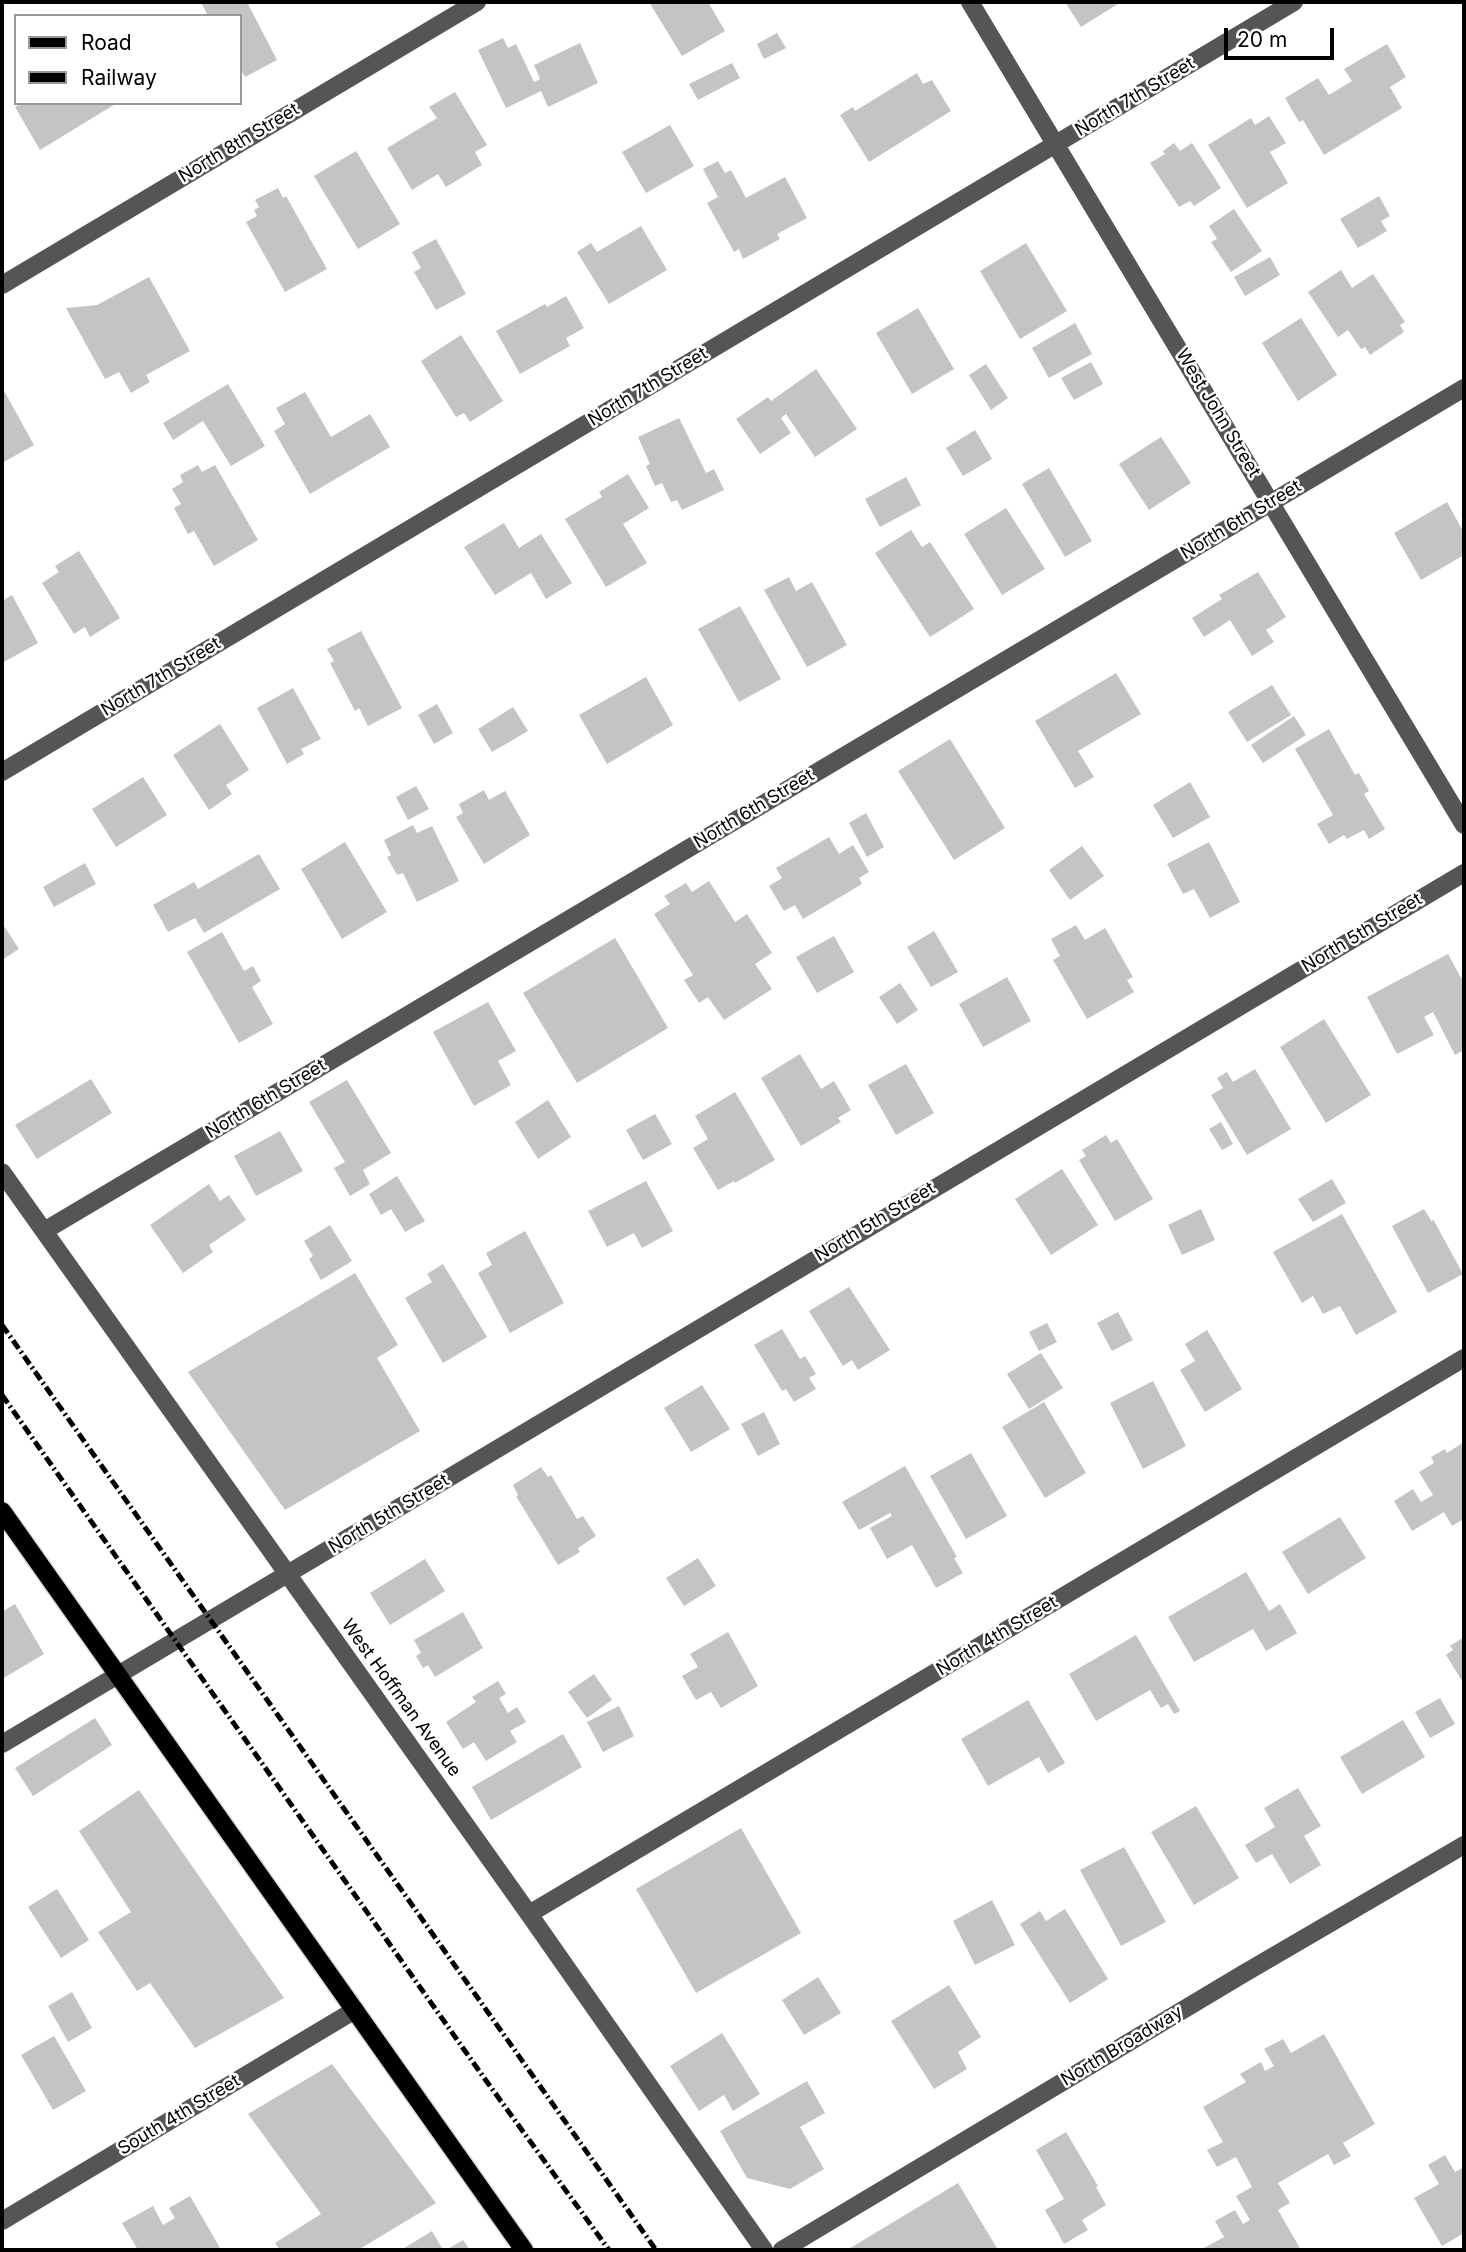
<!DOCTYPE html>
<style>
body{margin:0}
#map{position:relative;width:1466px;height:2252px;overflow:hidden;background:#fff;font-family:Inter,sans-serif}
canvas{display:block}
.frame{position:absolute;inset:0;border:4px solid #000;pointer-events:none}
.legend{position:absolute;left:14px;top:14px;width:228px;height:91px;box-sizing:border-box;background:#fff;border:2px solid #999;margin:0;padding:9px 12px;list-style:none;font-size:21px;color:#000}
.legend li{display:flex;align-items:center;gap:14px;height:35px}
.legend b{width:35px;border:2px solid #999}
.scale{position:absolute;left:1224px;top:28px;width:110px;height:32px;box-sizing:border-box;border:4px solid #000;border-top:0;padding-left:9px;font-size:21px;line-height:24px;white-space:nowrap;color:#000;-webkit-text-stroke:5px #fff;paint-order:stroke}
</style>
<div id="map">
<canvas width="1466" height="2252"></canvas>
<div class="frame"></div>
<ul class="legend">
<li><b style="height:9px;background:#000"></b>Road</li>
<li><b style="height:9px;background:#000"></b>Railway</li>
</ul>
<div class="scale">20 m</div>
</div>
<script>
const c = document.querySelector('canvas').getContext('2d');
c.lineJoin = 'round';
function paint(path, color) {
  c.fillStyle = color;
  c.fill(path, 'evenodd');
}
function poly(rows) {
  const path = new Path2D();
  for (const r of rows) {
    path.moveTo(r[0], r[1]);
    for (let i = 2; i < r.length; i += 2) path.lineTo(r[i], r[i + 1]);
  }
  return path;
}
function strokePath(path, color, width, dash) {
  c.strokeStyle = color;
  c.lineWidth = width;
  c.lineCap = dash ? 'butt' : 'round';
  c.setLineDash(dash || []);
  c.stroke(path);
}
function write(font, color, halo, rows, align = 'center') {
  c.font = font + ' Inter,sans-serif';
  c.lineWidth = 5;
  c.setLineDash([]);
  c.textBaseline = 'middle';
  c.strokeStyle = halo;
  c.fillStyle = color;
  for (const [text, x, y, turn = 0] of rows) {
    c.save();
    c.translate(x, y);
    c.rotate((+turn || 0) * Math.PI / 180);
    c.textAlign = isNaN(turn) ? turn : align;
    if (halo) c.strokeText(text, 0, 0);
    c.fillText(text, 0, 0);
    c.restore();
  }
}
const building = poly([
 [201,2,247,2,277,60,245,77,241,70,240,72,240,16,208,16],
 [649,2,708,2,725,31,682,56],
 [1065,2,1121,2,1081,27],
 [777,33,786,48,764,59,757,44],
 [503,38,508,48,516,44,534,82,540,79,534,65,580,43,598,83,548,107,541,91,506,108,478,50],
 [1387,44,1406,77,1390,87,1402,108,1324,155,1303,120,1299,122,1285,98,1318,78,1329,95,1352,81,1344,69],
 [732,63,740,78,698,100,689,84],
 [917,73,923,84,932,80,951,111,869,162,840,115,853,107,855,111],
 [455,92,487,145,475,152,482,165,446,187,438,174,412,190,387,148,437,118,429,107],
 [22,103,117,103,40,150,15,107],
 [1269,116,1286,143,1270,152,1288,183,1247,208,1208,145,1251,118,1255,125],
 [670,125,694,166,646,193,622,152],
 [1174,143,1180,151,1192,143,1221,188,1194,206,1190,201,1179,207,1150,163,1165,154,1163,151],
 [356,151,400,224,358,249,314,176],
 [718,161,725,173,731,170,746,198,785,177,807,218,777,234,780,239,743,259,739,249,734,252,707,203,718,197,703,169],
 [278,188,283,198,286,196,327,269,285,292,246,222,257,216,254,210,259,207,255,200],
 [1379,196,1390,216,1381,221,1387,231,1358,248,1340,219],
 [1234,209,1262,251,1231,272,1211,242,1217,239,1209,226],
 [641,226,667,270,609,304,577,252,591,243,597,252],
 [436,239,466,294,436,310,414,272,421,268,412,252],
 [1026,243,1067,311,1020,339,980,271],
 [1270,257,1280,275,1245,296,1234,277],
 [1341,270,1352,288,1373,274,1405,322,1400,325,1404,332,1370,355,1365,347,1361,349,1348,330,1338,337,1308,292],
 [149,277,190,351,146,375,150,382,131,393,119,372,105,379,66,308,97,305],
 [566,296,584,328,566,338,570,346,520,374,496,331,545,304,547,307],
 [918,308,954,369,912,394,876,333],
 [1301,318,1337,375,1298,401,1262,343],
 [1075,323,1092,354,1049,378,1032,348],
 [461,335,503,401,470,422,464,413,456,417,421,361],
 [1091,362,1103,384,1074,400,1061,378],
 [986,364,1008,398,991,410,969,375],
 [816,369,857,429,815,457,786,414,781,418,791,433,760,454,736,419,768,397,771,401],
 [228,384,265,446,231,466,203,421,173,440,163,423],
 [2,387,34,445,2,463],
 [305,392,331,437,370,414,390,447,310,494,274,431,285,424,276,408],
 [679,418,706,473,714,469,724,490,682,510,677,500,671,502,662,483,655,486,646,466,650,464,638,437],
 [975,430,992,459,963,476,946,448],
 [1161,437,1191,483,1149,510,1119,464],
 [198,465,202,472,215,465,258,540,214,566,194,531,188,534,174,508,181,504,172,489,183,482,180,475],
 [1049,468,1092,541,1065,557,1022,484],
 [628,474,649,508,623,524,647,563,606,587,565,519,602,497,599,492],
 [906,477,921,505,880,527,865,499],
 [1447,502,1464,533,1464,555,1421,580,1394,533],
 [1006,508,1045,569,1002,595,964,534],
 [504,523,519,548,541,534,572,583,546,599,531,573,495,595,464,547],
 [911,530,922,547,930,542,974,609,930,637,875,553],
 [79,551,120,618,90,637,85,627,74,634,42,583,59,572,55,566],
 [1258,572,1286,617,1266,630,1274,642,1252,656,1230,620,1204,637,1192,618,1222,599,1219,595],
 [789,577,796,591,812,582,847,645,807,667,764,590],
 [12,595,38,643,2,663,2,601],
 [740,606,781,679,739,702,698,629],
 [361,631,402,708,368,726,359,708,355,711,330,663,334,661,327,649],
 [1116,673,1141,714,1078,751,1094,777,1075,788,1035,721],
 [646,677,673,725,607,764,579,715],
 [1272,685,1291,715,1247,742,1228,712],
 [293,688,321,739,301,749,304,754,287,764,257,708],
 [437,704,453,733,434,744,418,715],
 [513,707,528,731,492,752,478,729],
 [1294,716,1306,735,1263,763,1251,745],
 [220,724,249,770,226,785,232,794,209,810,173,755],
 [1329,729,1355,775,1359,773,1369,791,1364,794,1385,829,1369,839,1364,830,1347,839,1344,835,1329,844,1317,824,1333,815,1295,749],
 [950,739,1005,828,954,860,898,771],
 [143,777,167,815,116,847,92,809],
 [1190,782,1210,817,1173,838,1153,805],
 [416,786,429,809,408,820,396,797],
 [484,790,489,800,505,791,530,835,484,864,456,817,463,813,459,804],
 [866,813,884,847,867,857,849,823],
 [413,825,417,833,432,826,459,881,417,902,403,873,397,875,387,857,391,855,384,840],
 [829,837,839,854,853,845,869,872,859,878,862,884,803,919,795,905,784,911,769,886,782,878,776,868],
 [345,842,387,912,342,939,301,869],
 [1209,842,1240,902,1210,918,1194,889,1183,894,1167,864],
 [1082,846,1104,876,1070,900,1049,870],
 [259,854,280,889,204,933,195,918,168,932,153,905,194,882,198,889],
 [85,863,96,884,54,907,43,887],
 [709,881,735,922,747,914,772,953,755,964,772,989,724,1020,708,997,699,1003,684,980,693,975,654,914,670,904,664,896,686,883,692,892],
 [2,923,19,949,2,960],
 [1076,925,1085,940,1105,928,1133,977,1127,980,1134,992,1087,1019,1053,960,1060,956,1051,939],
 [934,931,958,972,931,987,907,947],
 [222,932,244,971,253,966,261,981,252,987,273,1024,239,1043,187,952],
 [834,936,854,972,817,993,796,957],
 [615,938,668,1028,577,1083,523,993],
 [1448,954,1461,978,1464,976,1464,1050,1455,1055,1433,1012,1424,1017,1434,1035,1397,1054,1367,997],
 [1007,977,1031,1021,983,1047,959,1004],
 [900,983,918,1010,897,1024,879,997],
 [488,1002,516,1051,498,1061,511,1085,474,1106,433,1032],
 [1324,1019,1371,1095,1326,1123,1280,1047],
 [800,1054,821,1089,834,1081,851,1110,838,1118,841,1122,801,1146,761,1078],
 [906,1064,934,1113,896,1135,868,1085],
 [1255,1069,1291,1129,1247,1155,1211,1095,1223,1088,1217,1078,1227,1072,1233,1082],
 [91,1079,112,1113,37,1159,15,1125],
 [347,1080,391,1153,363,1170,370,1184,350,1196,334,1168,345,1162,309,1102],
 [735,1092,775,1160,735,1183,734,1181,718,1190,693,1148,708,1139,695,1116],
 [548,1100,571,1137,538,1159,515,1122],
 [655,1114,672,1144,643,1160,626,1130],
 [1221,1122,1233,1144,1222,1150,1209,1129],
 [280,1131,303,1171,256,1196,234,1156],
 [1106,1135,1111,1143,1117,1139,1153,1199,1115,1221,1079,1160,1086,1156,1082,1150],
 [1062,1169,1098,1225,1051,1255,1015,1199],
 [397,1176,425,1221,405,1232,391,1209,381,1215,369,1194],
 [1332,1179,1346,1203,1313,1222,1298,1199],
 [646,1181,673,1231,642,1248,634,1233,607,1247,588,1211],
 [209,1184,220,1201,229,1195,246,1220,209,1245,213,1252,183,1273,150,1225],
 [1201,1209,1215,1240,1182,1255,1168,1225],
 [1424,1209,1432,1222,1433,1219,1463,1274,1428,1293,1392,1226],
 [1342,1214,1397,1312,1356,1335,1340,1306,1323,1314,1313,1296,1302,1303,1273,1252],
 [330,1225,352,1261,321,1280,309,1259,313,1256,304,1241],
 [525,1231,564,1303,510,1333,478,1273,492,1265,486,1253],
 [443,1264,487,1337,443,1363,405,1298,432,1282,427,1274],
 [355,1273,398,1345,377,1358,420,1431,285,1510,188,1372],
 [849,1287,890,1350,858,1370,852,1360,843,1366,809,1311],
 [1118,1312,1133,1340,1112,1351,1097,1323],
 [1047,1323,1057,1342,1039,1351,1029,1332],
 [782,1329,800,1359,805,1356,816,1374,809,1378,816,1389,794,1402,786,1389,782,1391,754,1345],
 [1207,1330,1242,1389,1205,1412,1180,1370,1195,1361,1185,1344],
 [1041,1353,1063,1388,1029,1409,1007,1374],
 [1153,1381,1186,1446,1143,1469,1110,1403],
 [702,1385,730,1429,691,1452,664,1408],
 [1044,1402,1086,1473,1045,1498,1002,1427],
 [764,1412,780,1444,758,1456,741,1424],
 [1464,1442,1464,1519,1452,1526,1444,1512,1412,1531,1394,1501,1413,1489,1421,1502,1433,1495,1419,1472,1434,1463,1431,1457,1445,1449,1447,1453],
 [971,1453,1007,1516,966,1539,930,1476],
 [905,1466,957,1557,954,1558,963,1573,936,1588,912,1545,887,1559,870,1528,892,1516,890,1513,859,1530,842,1502],
 [541,1467,548,1477,551,1475,577,1519,583,1516,596,1536,578,1548,580,1552,558,1565,516,1496,518,1495,513,1485],
 [1340,1517,1366,1558,1308,1594,1282,1552],
 [698,1558,716,1586,684,1606,666,1578],
 [425,1559,445,1591,390,1625,370,1593],
 [1246,1572,1269,1611,1280,1604,1297,1633,1266,1651,1253,1629,1194,1662,1168,1617],
 [15,1604,44,1654,2,1679,2,1612],
 [463,1612,483,1648,435,1677,428,1665,423,1668,416,1656,421,1653,414,1640],
 [728,1632,758,1686,721,1708,711,1692,696,1700,682,1676,698,1667,690,1654],
 [1136,1635,1180,1711,1174,1714,1168,1704,1161,1708,1150,1690,1096,1721,1069,1674],
 [1464,1637,1464,1684,1446,1655,1453,1650,1450,1646],
 [594,1674,612,1700,587,1718,568,1692],
 [498,1681,506,1694,499,1698,508,1713,517,1707,526,1722,510,1731,517,1742,486,1761,474,1742,463,1749,446,1722,476,1702,472,1697],
 [1440,1698,1455,1724,1430,1738,1415,1712],
 [1028,1700,1065,1763,1048,1773,1039,1757,988,1786,961,1739],
 [619,1706,634,1736,603,1752,587,1722],
 [95,1718,112,1745,33,1796,15,1768],
 [1403,1720,1425,1757,1362,1794,1340,1757],
 [563,1734,582,1767,491,1820,472,1787],
 [1298,1788,1321,1826,1304,1836,1321,1865,1290,1884,1272,1854,1256,1863,1245,1845,1275,1827,1264,1808],
 [139,1790,284,1998,195,2048,150,1983,137,1991,98,1932,131,1912,79,1831],
 [1196,1806,1239,1878,1194,1905,1151,1832],
 [741,1828,801,1933,696,1993,636,1889],
 [1124,1847,1166,1922,1121,1946,1080,1870],
 [57,1889,89,1940,61,1958,28,1907],
 [992,1900,1015,1945,975,1965,953,1921],
 [1065,1909,1108,1979,1070,2003,1020,1924,1040,1911,1046,1921],
 [818,1977,841,2013,804,2035,782,2000],
 [949,1985,981,2037,958,2052,967,2069,934,2089,891,2021],
 [72,1992,92,2028,68,2042,48,2006],
 [722,2033,760,2094,733,2111,724,2095,699,2111,670,2066],
 [1324,2034,1375,2124,1343,2143,1351,2156,1334,2165,1328,2154,1278,2183,1290,2203,1278,2210,1301,2250,1200,2250,1224,2237,1215,2221,1235,2210,1243,2224,1250,2220,1236,2196,1252,2187,1236,2157,1217,2167,1207,2150,1223,2142,1203,2107,1246,2082,1240,2074,1261,2062,1265,2071,1274,2066,1264,2049,1283,2039,1291,2053],
 [54,2036,86,2091,53,2110,21,2055],
 [332,2064,436,2203,358,2250,280,2250,275,2243,321,2214,248,2114],
 [807,2081,825,2113,800,2127,824,2169,790,2189,747,2178,720,2131],
 [1066,2132,1098,2186,1096,2187,1106,2205,1082,2220,1088,2230,1064,2244,1045,2210,1064,2199,1036,2150],
 [1445,2155,1455,2172,1464,2167,1464,2233,1442,2246,1414,2198,1439,2184,1428,2165],
 [958,2183,998,2250,847,2250],
 [190,2196,220,2248,216,2250,138,2250,122,2223,153,2206,163,2225,175,2218,169,2208],
 [432,2231,443,2250,401,2250],
 [463,2240,470,2250,446,2250]
]);
const minor = poly([
 [970,2,1464,825],
 [2,285,477,2],
 [2,772,1294,2],
 [2,1172,529,1914,764,2250],
 [44,1231,1464,388],
 [2,1744,1464,873],
 [529,1914,1464,1358],
 [2,2221,355,2010],
 [782,2250,1243,1974,1464,1845]
]);
const major = poly([
 [2,1511,524,2250]
]);
const rail = poly([
 [2,1325,656,2250],
 [2,1395,482,2075,609,2250]
]);
const streetNames = [
 ["North 7th Street",1135,97,-31],
 ["North 8th Street",239,143,-31],
 ["North 7th Street",648,387,-31],
 ["West John Street",1218,413,59],
 ["North 6th Street",1241,520,-31],
 ["North 7th Street",161,677,-31],
 ["North 6th Street",754,809,-31],
 ["North 5th Street",1362,933,-31],
 ["North 6th Street",266,1099,-31],
 ["North 5th Street",875,1222,-31],
 ["North 5th Street",389,1514,-31],
 ["North 4th Street",997,1636,-31],
 ["West Hoffman Avenue",401,1698,54],
 ["North Broadway",1122,2046,-31],
 ["South 4th Street",179,2115,-31]
];
paint(building, '#c4c4c4');
strokePath(major, '#dbdbdb', 21);
strokePath(minor, '#555', 18);
strokePath(major, '#000', 18);
strokePath(rail, '#000', 5, [10, 3.5, 2, 3.5]);
write('18px', '#000', '#fff', streetNames);
</script>
